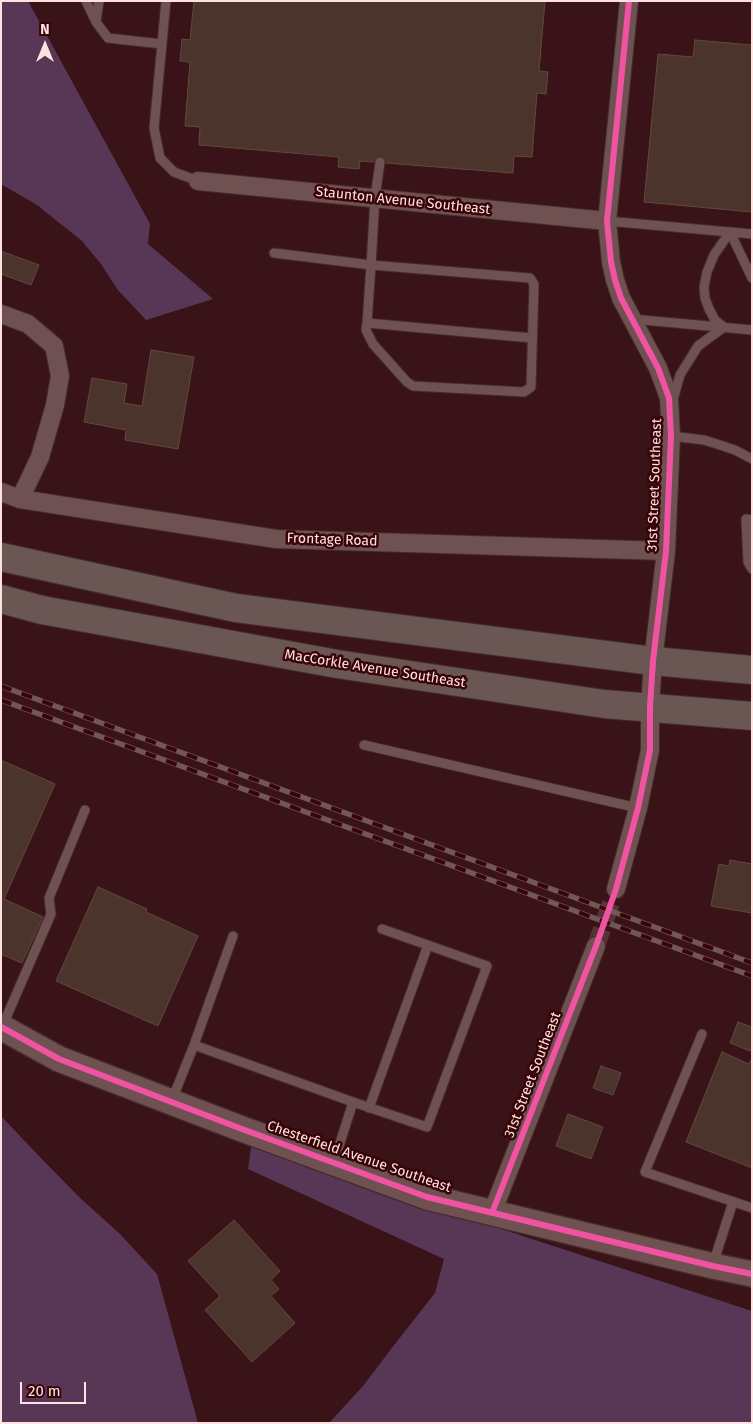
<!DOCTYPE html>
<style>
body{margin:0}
#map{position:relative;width:753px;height:1424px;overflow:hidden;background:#3a1318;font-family:"Fira Sans",sans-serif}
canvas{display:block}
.frame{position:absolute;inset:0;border:2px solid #fee2e0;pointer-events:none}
.north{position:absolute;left:20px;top:20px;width:50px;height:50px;-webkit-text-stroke:4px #380408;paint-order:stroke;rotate:0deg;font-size:14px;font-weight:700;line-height:20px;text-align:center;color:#fee2e0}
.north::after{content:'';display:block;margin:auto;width:18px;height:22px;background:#fee2e0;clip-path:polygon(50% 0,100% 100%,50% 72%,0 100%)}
.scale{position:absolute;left:20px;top:1382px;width:66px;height:22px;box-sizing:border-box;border:2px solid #fee2e0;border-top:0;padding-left:6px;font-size:15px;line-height:18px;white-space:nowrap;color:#fee2e0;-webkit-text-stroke:4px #380408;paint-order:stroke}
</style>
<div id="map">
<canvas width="753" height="1424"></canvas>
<div class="frame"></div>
<div class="north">N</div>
<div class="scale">20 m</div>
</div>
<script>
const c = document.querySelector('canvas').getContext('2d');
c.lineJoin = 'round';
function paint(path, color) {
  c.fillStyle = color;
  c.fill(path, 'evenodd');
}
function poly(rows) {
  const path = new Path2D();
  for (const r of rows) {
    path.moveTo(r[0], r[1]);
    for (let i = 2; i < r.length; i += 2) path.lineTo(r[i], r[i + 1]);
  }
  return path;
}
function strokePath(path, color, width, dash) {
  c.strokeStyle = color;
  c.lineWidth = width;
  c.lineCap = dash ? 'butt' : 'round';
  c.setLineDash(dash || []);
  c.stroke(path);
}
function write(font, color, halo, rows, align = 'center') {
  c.font = font + ' "Fira Sans",sans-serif';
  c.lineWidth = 5;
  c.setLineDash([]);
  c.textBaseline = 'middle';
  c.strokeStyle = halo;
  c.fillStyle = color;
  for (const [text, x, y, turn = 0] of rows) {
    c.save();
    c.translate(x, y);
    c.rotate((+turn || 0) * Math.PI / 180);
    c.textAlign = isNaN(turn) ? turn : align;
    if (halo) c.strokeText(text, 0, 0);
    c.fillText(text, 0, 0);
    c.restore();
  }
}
const green = poly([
 [1,1,28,1,150,224,148,244,213,299,146,320,117,289,101,264,82,241,37,205,1,184],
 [1,1116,39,1156,79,1197,120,1234,157,1274,198,1423,1,1423],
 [251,1147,752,1311,752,1423,329,1423,363,1386,398,1340,435,1293,444,1259,248,1169]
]);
const building = poly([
 [194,1,545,1,539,71,548,72,546,94,537,93,532,157,514,156,513,173,360,161,359,169,338,167,339,157,199,145,200,127,185,126,190,62,180,61,182,39,190,40,194,1],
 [695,40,752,45,752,212,644,202,658,54,693,57,695,40],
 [1,251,39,265,31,285,1,274,1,251],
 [151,350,194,357,178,449,125,440,126,430,84,422,92,378,127,384,124,403,142,406,151,350],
 [1,760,55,784,4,899,43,917,22,963,1,954,1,760],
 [730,860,752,864,752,913,711,906,719,864,729,866,730,860],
 [98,887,147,909,146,912,198,936,158,1026,56,981,98,887],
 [738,1022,752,1027,752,1047,750,1051,730,1043,738,1022],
 [722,1052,749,1064,752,1058,752,1168,686,1142,722,1052],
 [601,1066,621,1073,613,1095,593,1088,601,1066],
 [568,1114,603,1127,591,1159,556,1146,568,1114],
 [234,1220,280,1271,271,1280,279,1289,271,1296,295,1323,252,1362,205,1310,220,1296,188,1261,234,1220]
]);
const streetTunnel = poly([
 [596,946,616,889]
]);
const lane = poly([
 [86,1,96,22],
 [99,1,96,22,108,38,162,44],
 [166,1,154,128,160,158,174,172,198,181],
 [607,221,752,234],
 [274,253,371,265,530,278,534,284,531,387,524,392,413,386,407,382,373,344,366,330,367,323,371,265,375,198,380,162],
 [632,319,752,330],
 [367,323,532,338],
 [673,400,680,375,698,346,724,327,715,320,709,309,705,298,704,287,707,272,714,255,730,232,752,278],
 [671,436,704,440,720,445,735,450,752,459],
 [752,520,746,519,748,562,752,569],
 [364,745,638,808],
 [3,1025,51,914,49,898,85,810],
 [702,1034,645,1172,752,1208],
 [194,1045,233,936],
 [172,1100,194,1045,353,1102,334,1162],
 [353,1102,427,1127,487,966,382,929],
 [369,1108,428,945],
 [713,1264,733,1202]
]);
const street = poly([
 [198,181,607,221],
 [1,314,28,324,54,346,60,376,55,405,40,457,20,499],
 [1,492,20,499,276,539,666,551],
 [616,889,638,808,650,750,650,707,653,661,666,551,671,436,669,398,658,368,621,298,615,280,611,262,607,221,629,1],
 [492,1213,596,946]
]);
const secondary = poly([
 [1,1027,59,1059,242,1129,427,1197,713,1266,752,1274]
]);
const primary = poly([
 [1,557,236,608,653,661,752,670],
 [1,599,42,610,337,664,604,704,752,716]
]);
const rail = poly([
 [1,686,752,963],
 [1,700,752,976]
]);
const cycleway = poly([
 [1,1027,59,1059,242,1129,427,1197,713,1266,752,1274],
 [492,1213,596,946,616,889,638,808,650,750,650,707,653,661,666,551,671,436,669,398,658,368,621,298,615,280,611,262,607,221,629,1]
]);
const streetNames = [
 ["Staunton Avenue Southeast",403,201,6],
 ["31st Street Southeast",655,485,-88],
 ["Frontage Road",332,540,2],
 ["MacCorkle Avenue Southeast",375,669,9],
 ["31st Street Southeast",533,1075,-69],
 ["Chesterfield Avenue Southeast",359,1157,19]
];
paint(green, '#573755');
paint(building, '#4b342b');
strokePath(building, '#62493d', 1);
strokePath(streetTunnel, '#573236', 18, [18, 9]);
strokePath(lane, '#452d2e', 11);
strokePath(street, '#452d2e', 20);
strokePath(secondary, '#452d2e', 28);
strokePath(primary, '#452d2e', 30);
strokePath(lane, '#6f5152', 9);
strokePath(street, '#6f5152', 18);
strokePath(secondary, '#6f5152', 25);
strokePath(primary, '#6a5652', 28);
strokePath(rail, '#735658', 5.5);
strokePath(rail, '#380408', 4, [11]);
strokePath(cycleway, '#f153a3', 6);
write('14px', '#fee2e0', '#380408', streetNames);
</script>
